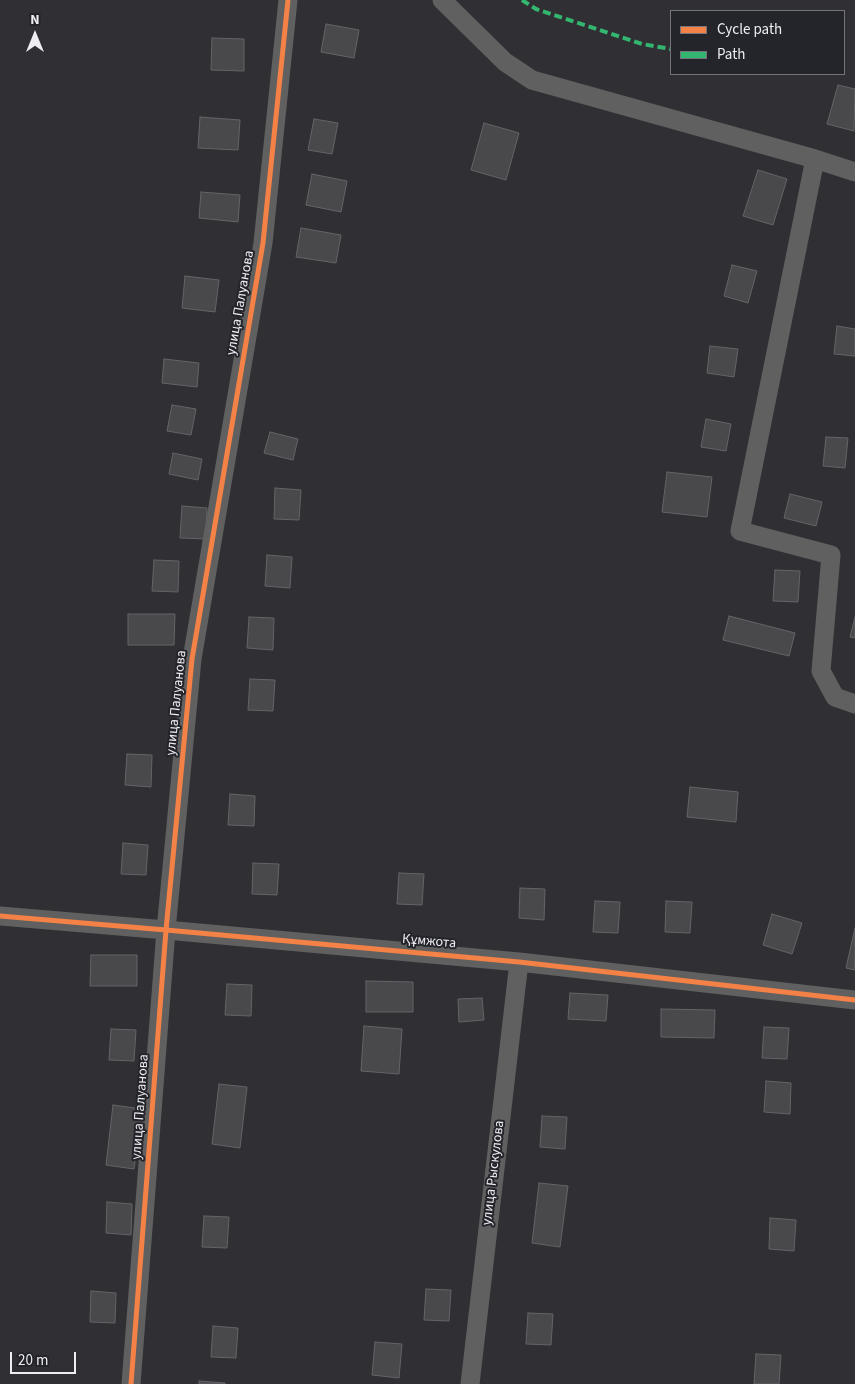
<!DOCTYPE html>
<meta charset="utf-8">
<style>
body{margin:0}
#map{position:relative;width:855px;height:1384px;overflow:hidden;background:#303034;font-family:"Source Sans 3",sans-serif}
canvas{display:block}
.legend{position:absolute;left:670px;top:10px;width:175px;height:65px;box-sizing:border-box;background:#24242b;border:1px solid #74747b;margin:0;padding:6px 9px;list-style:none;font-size:15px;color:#ededf2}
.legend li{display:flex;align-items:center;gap:10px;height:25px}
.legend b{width:25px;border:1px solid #74747b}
.north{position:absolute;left:10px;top:10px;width:50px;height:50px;-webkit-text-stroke:4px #24242b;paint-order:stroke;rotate:0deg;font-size:14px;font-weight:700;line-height:20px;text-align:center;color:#ededf2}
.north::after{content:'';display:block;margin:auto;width:18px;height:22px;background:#ededf2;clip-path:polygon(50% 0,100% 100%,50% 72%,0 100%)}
.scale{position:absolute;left:10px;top:1352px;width:66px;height:22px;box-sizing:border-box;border:2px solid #ededf2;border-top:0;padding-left:6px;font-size:15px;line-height:18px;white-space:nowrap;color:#ededf2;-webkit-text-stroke:4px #24242b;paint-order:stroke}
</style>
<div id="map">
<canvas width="855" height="1384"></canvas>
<ul class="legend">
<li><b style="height:6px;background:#f48246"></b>Cycle path</li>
<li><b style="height:6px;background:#33b770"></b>Path</li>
</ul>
<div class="north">N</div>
<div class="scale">20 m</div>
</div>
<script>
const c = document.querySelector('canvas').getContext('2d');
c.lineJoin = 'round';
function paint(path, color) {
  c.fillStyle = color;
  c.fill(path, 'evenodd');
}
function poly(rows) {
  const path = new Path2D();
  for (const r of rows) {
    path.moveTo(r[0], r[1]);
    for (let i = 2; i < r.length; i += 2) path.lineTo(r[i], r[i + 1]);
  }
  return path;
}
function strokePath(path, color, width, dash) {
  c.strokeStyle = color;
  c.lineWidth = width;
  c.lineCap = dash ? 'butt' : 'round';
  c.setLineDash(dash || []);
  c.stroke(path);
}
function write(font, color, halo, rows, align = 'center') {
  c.font = font + ' "Source Sans 3",sans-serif';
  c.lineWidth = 4;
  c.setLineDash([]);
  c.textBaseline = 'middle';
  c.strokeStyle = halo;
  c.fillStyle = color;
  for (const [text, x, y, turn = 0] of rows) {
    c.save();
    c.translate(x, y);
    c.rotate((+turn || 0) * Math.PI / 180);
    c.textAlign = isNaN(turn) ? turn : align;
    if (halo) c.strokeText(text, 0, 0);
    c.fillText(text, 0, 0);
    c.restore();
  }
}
const building = poly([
 [326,24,359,30,354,58,321,52,326,24],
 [212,38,244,39,244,71,211,70,212,38],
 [838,85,855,89,854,131,827,124,838,85],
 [200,117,240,120,238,150,198,148,200,117],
 [314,119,338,123,332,154,308,150,314,119],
 [484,123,519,133,506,180,471,170,484,123],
 [758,170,787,179,773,225,743,216,758,170],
 [312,174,347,181,341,212,306,205,312,174],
 [201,192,240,195,238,222,199,218,201,192],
 [301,228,341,235,336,263,296,257,301,228],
 [732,265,757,271,748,303,724,296,732,265],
 [185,276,219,280,215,312,182,308,185,276],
 [837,326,855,329,855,356,834,354,837,326],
 [710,346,738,349,734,377,707,373,710,346],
 [164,359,199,363,197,387,162,383,164,359],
 [172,405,196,409,191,435,167,431,172,405],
 [706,419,731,424,726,451,701,447,706,419],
 [270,432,298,439,293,460,264,453,270,432],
 [826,437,848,438,845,468,823,466,826,437],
 [173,453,202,459,198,480,169,474,173,453],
 [667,472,712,477,707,517,662,512,667,472],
 [275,488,301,490,299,520,274,519,275,488],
 [790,494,822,502,816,526,784,518,790,494],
 [182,506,207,508,206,539,180,538,182,506],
 [267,555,292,557,290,588,265,586,267,555],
 [154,560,179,561,178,592,152,591,154,560],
 [775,570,800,571,798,602,773,601,775,570],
 [128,614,175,614,174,645,128,645,128,614],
 [729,616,795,633,789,656,723,640,729,616],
 [249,617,274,618,273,650,247,648,249,617],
 [855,617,855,638,850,637,855,617],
 [250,679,275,680,273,711,248,710,250,679],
 [127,754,152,755,151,787,125,785,127,754],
 [690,787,738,792,736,822,687,817,690,787],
 [230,794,255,796,254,826,228,825,230,794],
 [123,843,148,845,146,875,121,874,123,843],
 [253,863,279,864,277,895,252,894,253,863],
 [399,873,424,874,422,905,397,904,399,873],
 [520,888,545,889,544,920,519,918,520,888],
 [595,901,620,902,618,933,593,932,595,901],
 [666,901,692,902,690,933,665,932,666,901],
 [772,914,802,923,792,954,763,945,772,914],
 [855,928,855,970,846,968,855,928],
 [91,955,137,955,137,986,90,986,91,955],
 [366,981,413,982,413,1012,366,1012,366,981],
 [227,984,252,985,251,1016,225,1015,227,984],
 [570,993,608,995,606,1021,568,1019,570,993],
 [482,998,484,1020,459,1022,458,999,482,998],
 [661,1009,715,1010,714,1038,661,1037,661,1009],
 [364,1026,402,1029,399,1074,361,1071,364,1026],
 [764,1027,789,1028,787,1059,762,1058,764,1027],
 [111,1029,136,1030,134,1061,109,1060,111,1029],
 [766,1081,791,1083,790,1114,764,1112,766,1081],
 [219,1084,247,1087,240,1148,212,1144,219,1084],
 [113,1105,142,1109,134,1169,106,1165,113,1105],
 [542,1116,567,1117,565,1149,540,1147,542,1116],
 [539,1183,568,1186,560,1247,532,1243,539,1183],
 [107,1202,132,1204,131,1235,106,1233,107,1202],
 [204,1216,229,1217,227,1248,202,1247,204,1216],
 [770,1218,796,1220,794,1251,769,1249,770,1218],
 [426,1289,451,1290,449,1321,424,1320,426,1289],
 [91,1291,116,1293,115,1323,90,1322,91,1291],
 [528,1313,553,1314,551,1345,526,1344,528,1313],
 [213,1326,238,1328,236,1358,211,1357,213,1326],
 [375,1342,402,1344,399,1378,372,1375,375,1342],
 [756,1354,781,1355,779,1384,754,1384,756,1354],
 [199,1381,225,1383,225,1384,199,1384,199,1381]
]);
const street = poly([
 [442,0,505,62,532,80,815,159,855,172],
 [815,159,740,531,831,555,821,671,835,697,855,704],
 [0,916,166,930,519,962,855,1000],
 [131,1384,166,930,192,659,263,243,288,0],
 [470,1384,519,962]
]);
const quiet = poly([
 [522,0,536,9,642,44,671,49]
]);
const cycleway = poly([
 [0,916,166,930,519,962,855,1000],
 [131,1384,166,930,192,659,263,243,288,0]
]);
const streetNames = [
 ["улица Палуанова",241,303,-80],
 ["улица Палуанова",177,703,-84],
 ["Құмжота",429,942,5],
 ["улица Палуанова",141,1107,-86],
 ["улица Рыскулова",494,1173,-83]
];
paint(building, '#49494c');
strokePath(building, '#646468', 1);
strokePath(street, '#616060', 19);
strokePath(quiet, '#33b770', 4, [8, 4]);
strokePath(cycleway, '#f48246', 5);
write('14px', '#ededf2', '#24242b', streetNames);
</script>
